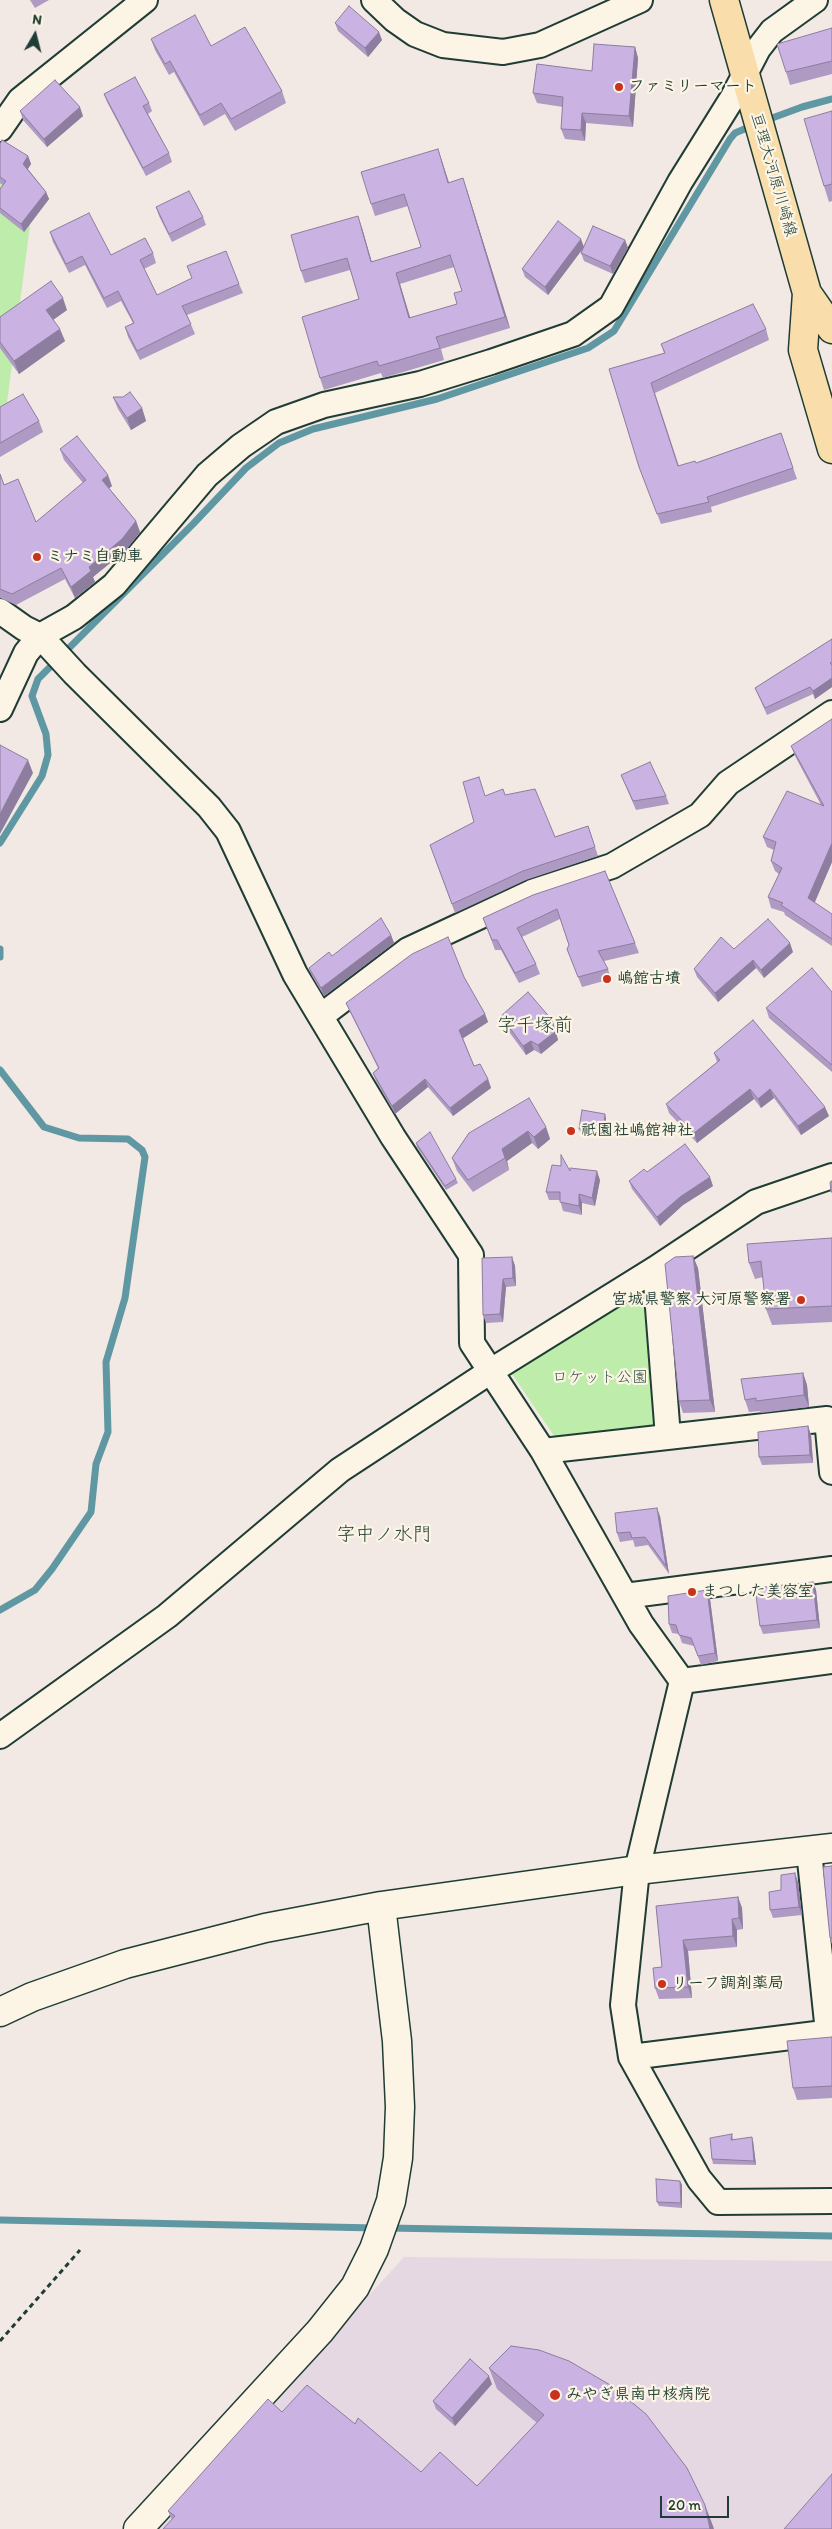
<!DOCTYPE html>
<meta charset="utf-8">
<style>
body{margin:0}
#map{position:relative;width:832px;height:2529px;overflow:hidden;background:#f2e8e4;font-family:Itim,sans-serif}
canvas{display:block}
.north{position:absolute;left:10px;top:10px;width:50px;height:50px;-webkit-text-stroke:4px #fcf5e5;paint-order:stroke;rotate:8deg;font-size:14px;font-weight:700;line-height:20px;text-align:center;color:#1f3d34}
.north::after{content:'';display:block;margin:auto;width:18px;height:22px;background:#1f3d34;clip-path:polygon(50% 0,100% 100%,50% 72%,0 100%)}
.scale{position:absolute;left:660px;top:2496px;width:69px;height:22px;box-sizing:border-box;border:2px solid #1f3d34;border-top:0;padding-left:6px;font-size:15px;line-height:18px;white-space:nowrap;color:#1f3d34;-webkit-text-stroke:4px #fcf5e5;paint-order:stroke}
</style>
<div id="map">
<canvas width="832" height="2529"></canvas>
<div class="north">N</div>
<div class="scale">20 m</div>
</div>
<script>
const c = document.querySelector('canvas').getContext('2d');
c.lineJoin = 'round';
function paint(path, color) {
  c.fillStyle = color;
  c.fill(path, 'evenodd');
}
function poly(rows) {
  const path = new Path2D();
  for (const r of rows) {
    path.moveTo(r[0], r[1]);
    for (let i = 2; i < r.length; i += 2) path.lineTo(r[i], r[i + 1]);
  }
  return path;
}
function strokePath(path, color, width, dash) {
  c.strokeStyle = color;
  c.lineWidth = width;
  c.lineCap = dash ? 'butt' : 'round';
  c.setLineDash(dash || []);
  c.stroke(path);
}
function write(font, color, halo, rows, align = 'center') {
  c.font = font + ' Itim,"Klee One",sans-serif';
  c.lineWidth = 4.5;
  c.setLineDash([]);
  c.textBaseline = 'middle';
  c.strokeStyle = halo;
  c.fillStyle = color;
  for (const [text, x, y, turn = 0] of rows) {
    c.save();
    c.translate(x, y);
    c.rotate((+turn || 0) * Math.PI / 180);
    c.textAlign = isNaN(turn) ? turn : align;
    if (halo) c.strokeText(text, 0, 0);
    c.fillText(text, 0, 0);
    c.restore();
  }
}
const built = poly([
 [404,2257,832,2261,832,2529,156,2529]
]);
const green = poly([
 [0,162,34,194,0,457],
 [633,1293,646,1294,660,1414,654,1426,557,1440,510,1371]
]);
const stream = poly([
 [764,121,802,107,832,99],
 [0,843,42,776,48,755,46,734,32,696,38,679,193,524,246,468,279,443,313,429,437,399,588,348,614,331,730,139,735,133,754,125],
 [0,949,0,957],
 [0,1070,44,1127,79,1138,128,1139,142,1150,145,1157,125,1298,106,1362,108,1432,96,1464,91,1512,52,1569,35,1590,0,1610],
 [0,2220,375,2228],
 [388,2228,832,2236]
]);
const path = poly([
 [0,2341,80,2250]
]);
const street = poly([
 [374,0,395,20,415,34,443,45,503,52,540,45,640,0],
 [0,129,20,100,145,0],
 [0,611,24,628,40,636,75,674,209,807,228,831,295,974,393,1137,471,1255,472,1343,543,1451,641,1624,682,1681,637,1870,623,2005,631,2057,699,2179,718,2202,832,2201],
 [0,709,26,653,40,636,74,617,114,585,207,475,241,446,276,422,324,405,420,384,491,362,573,334,611,307,680,182,733,97,758,49,772,31,815,0],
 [321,1016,408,950,532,892,612,866,700,815,728,783,832,713],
 [655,1269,668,1437],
 [543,1451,827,1419,832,1472],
 [625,1596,832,1569],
 [682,1681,832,1661],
 [0,1736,167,1616,340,1470,491,1371,655,1269,756,1202,832,1176],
 [809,1851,828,2032],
 [631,2057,832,2032]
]);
const secondary = poly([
 [0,2012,32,1997,125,1964,265,1928,381,1906],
 [138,2529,320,2331,355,2287,374,2249,391,2201,398,2158,400,2107,397,2041,381,1906,637,1870,832,1848]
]);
const primary = poly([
 [724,0,807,293,832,329],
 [807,293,803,350,832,449]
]);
const wall = poly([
 [30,0,49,0,35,8],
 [335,23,382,40,368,57,338,31],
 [832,28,832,74,790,85,786,72],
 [151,39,211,46,282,91,286,103,235,131,225,114,204,126,174,72,169,75,155,50],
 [635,47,638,58,633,127,586,123,585,141,565,139,561,129,563,107,537,103,533,93,592,71],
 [104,94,149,103,152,111,148,114,169,153,172,162,146,176,107,102],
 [20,111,83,116,47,147,23,120],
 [832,111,832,201,829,202,824,186],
 [0,144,28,156,31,164,28,169,46,192,49,199,24,232,0,213,0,189,3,185,0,183],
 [442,161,449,182,467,190,510,328,441,349,444,360,383,378,381,373,324,390,320,378,359,299,350,270,305,283,301,271,362,228,372,262,421,247,408,206,375,216,371,204],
 [454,267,462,291,457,304,410,318,400,284],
 [156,207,203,217,206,225,172,242,159,216],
 [50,232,111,255,153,253,156,263,144,269,157,295,239,284,243,293,187,315,195,334,140,360,128,337,125,327,133,323,121,301,107,308,85,265,69,273,53,242],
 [625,240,628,248,613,274,584,261,581,253,582,250,548,295,525,277,522,269,584,246],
 [67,310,53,320,65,341,19,374,0,348,0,317],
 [766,329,769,340,655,393,679,466,696,463,781,433,797,479,711,507,712,512,661,524,639,467,609,369,664,353,661,344],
 [113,397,142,408,146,421,131,430,118,409],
 [0,407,39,421,43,432,0,457],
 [60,449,112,486,109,488,136,521,140,532,126,550,93,577,95,582,75,598,65,579,16,605,0,598,0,474,4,485,36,522,83,483,64,460],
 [832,639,832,687,815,699,813,694,767,715,755,688],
 [832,719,832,862,814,903,832,914,832,946,785,915,784,912,771,908,768,897,779,874,775,871,771,861,774,850,767,847,763,837,821,805,795,756,791,746],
 [621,775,666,796,669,804,636,810],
 [505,795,555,837,588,826,598,856,526,880,455,913,430,845,474,822,485,796],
 [533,895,635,943,639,953,604,961,608,969,611,979,582,987,567,949,569,945,560,919,522,937,536,964,540,974,519,983,501,950,495,950,483,918],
 [391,935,394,943,324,996,312,976,309,968],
 [734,949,793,952,764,978,756,968,718,1002,697,977,694,969],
 [464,977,485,1014,488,1022,463,1038,474,1066,488,1079,491,1088,453,1116,428,1087,395,1114,376,1081,373,1073,378,1068,350,1012,346,1003],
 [832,992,832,1072,769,1018,766,1008],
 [501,1016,555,1029,558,1040,541,1054,534,1050,526,1055,504,1025],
 [714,1053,829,1116,801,1135,774,1098,761,1108,754,1099,697,1143,669,1113,666,1104,717,1062],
 [606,1118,605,1137,581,1133,579,1129],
 [546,1127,550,1139,538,1149,532,1143,507,1161,509,1170,473,1192,457,1171,452,1158,469,1133],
 [416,1143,456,1179,458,1183,446,1190,417,1147],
 [570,1171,600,1180,595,1206,582,1203,582,1215,563,1211,560,1200,549,1200,546,1192],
 [647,1172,713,1186,683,1205,660,1226,632,1189,629,1181],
 [832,1238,832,1322,772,1325,766,1309,763,1277,755,1279,749,1263],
 [512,1257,515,1266,516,1286,506,1287,503,1322,486,1323,483,1315],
 [698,1268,715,1412,683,1413,679,1401],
 [803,1373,807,1385,809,1407,761,1413,760,1411,749,1412,745,1400],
 [808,1426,811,1435,813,1463,762,1465,759,1457],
 [660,1516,669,1574,648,1545,635,1547,633,1540,620,1542,617,1533],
 [813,1582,816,1590,820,1628,763,1634,760,1626],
 [707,1590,710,1599,718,1661,701,1665,694,1646,682,1643,679,1634,672,1633,669,1624],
 [832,1866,832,1945,830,1938],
 [798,1882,802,1915,773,1918,770,1910],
 [738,1897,742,1908,743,1929,737,1930,737,1947,688,1951,692,1998,659,1999,655,1988,662,1967,656,1906],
 [832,2037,832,2098,797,2100,793,2088],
 [732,2134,733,2139,753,2141,756,2165,713,2164,712,2159],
 [680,2181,682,2185,682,2208,659,2206,657,2202],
 [489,2368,713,2526,172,2520,168,2511,282,2412,355,2424,421,2472,477,2486,537,2423,497,2389],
 [492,2384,455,2426,436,2409,433,2401]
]);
const shadedWall = poly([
 [379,32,382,40,368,57,365,48],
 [635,47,638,58,633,127,629,116],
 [80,107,83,116,47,147,44,139],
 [582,113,586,123,585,141,581,130],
 [438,149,442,161,452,194,448,183],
 [28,156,31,164,26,171,23,164],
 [463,178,467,190,510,328,505,317],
 [46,192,49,199,24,232,21,224],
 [358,216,362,228,375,274,371,262],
 [581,239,584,247,548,295,545,287],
 [625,240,628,248,613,274,610,266],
 [396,273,400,284,414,330,409,318],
 [63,298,67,310,50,322,46,310],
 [60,329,65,341,19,374,14,361],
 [142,408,146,421,131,430,127,418],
 [108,475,112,486,106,491,102,480],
 [136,521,140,532,126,550,93,577,95,582,75,598,71,587,89,567],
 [832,678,832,687,815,699,813,691],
 [28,760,33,773,0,834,0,814],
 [832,843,832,862,812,909,808,898],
 [391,935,394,943,324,996,321,988],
 [790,943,793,952,764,978,761,970],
 [753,960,756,968,718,1002,715,993],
 [485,1014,488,1022,462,1039,459,1030],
 [552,1020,555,1029,558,1040,541,1054,538,1045],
 [531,1041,534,1050,526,1055,523,1046],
 [425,1079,428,1087,395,1114,392,1106],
 [488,1079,491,1088,453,1116,450,1108],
 [750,1089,754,1099,697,1143,694,1133],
 [770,1089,774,1098,761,1108,758,1099],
 [825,1107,829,1116,801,1135,798,1126],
 [605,1114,606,1118,605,1137,603,1133],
 [546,1127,550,1139,538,1149,534,1137],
 [528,1131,532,1143,507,1161,509,1170,502,1149],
 [597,1171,600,1180,595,1206,592,1198],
 [710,1177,713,1186,683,1205,660,1226,657,1217,680,1197],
 [579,1194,582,1203,582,1215,579,1206],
 [693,1256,698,1268,715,1412,710,1400],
 [512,1257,515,1266,516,1286,513,1278],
 [503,1279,506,1287,503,1322,500,1314],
 [803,1373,807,1385,809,1407,804,1395],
 [808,1426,811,1435,813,1463,810,1455],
 [657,1508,660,1516,669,1574,666,1566],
 [813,1582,816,1590,820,1628,817,1620],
 [707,1590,710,1599,718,1661,715,1653],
 [795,1873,798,1882,802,1915,799,1907],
 [738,1897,742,1908,743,1929,739,1918],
 [732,1919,737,1930,737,1947,733,1936],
 [683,1940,688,1951,692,1998,688,1987],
 [752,2137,753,2141,756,2165,754,2161],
 [680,2181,682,2185,682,2208,681,2203],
 [489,2376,492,2384,455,2426,452,2418],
 [705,2505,713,2526,714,2529,710,2529]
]);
const building = poly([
 [349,6,379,32,365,48,335,23,349,6],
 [195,15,211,46,245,27,282,91,231,119,221,103,200,115,170,61,165,64,151,39,195,15],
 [832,28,832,61,786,72,777,44,832,28],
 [594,44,635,47,629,116,582,113,581,130,561,129,563,97,533,93,537,64,592,71,594,44],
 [135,77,149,103,143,106,169,153,143,168,104,94,135,77],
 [55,80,80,107,44,139,20,111,55,80],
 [832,111,832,184,824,186,804,119,832,111],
 [2,140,28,156,23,164,46,192,21,224,0,208,0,189,6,181,0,177,0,144,2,140],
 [438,149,448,183,463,178,505,317,436,337,440,348,379,366,377,361,320,378,302,317,359,299,347,258,301,271,291,235,358,216,371,262,421,247,404,194,371,204,361,172,438,149],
 [450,255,462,291,454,293,457,304,409,318,396,273,450,255],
 [189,191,203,217,169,234,156,207,189,191],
 [89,213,111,255,145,238,153,253,140,260,157,295,192,278,187,266,226,251,239,284,182,306,191,324,137,351,125,327,134,323,118,291,104,298,82,256,66,264,50,232,89,213],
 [558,221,581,239,545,287,522,269,558,221],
 [593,226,625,240,610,266,581,253,593,226],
 [51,281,63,298,46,310,60,329,14,361,0,342,0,317,51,281],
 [753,304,766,329,651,383,678,466,695,461,696,463,781,433,793,468,707,497,709,502,657,514,639,467,609,369,665,353,661,344,753,304],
 [130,392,142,408,127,418,113,397,123,397,130,392],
 [23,394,39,421,0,443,0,407,23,394],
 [77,436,108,475,102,480,136,521,122,539,89,567,91,571,71,587,61,568,12,594,0,589,0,474,4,485,18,479,36,522,86,480,60,449,77,436],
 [832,639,832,662,830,663,832,665,832,678,813,691,810,687,765,708,755,688,832,639],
 [832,719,832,843,808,898,832,914,832,939,781,905,783,903,768,897,782,868,771,861,776,842,763,837,787,791,824,806,791,746,832,719],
 [0,745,28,760,0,814,0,745],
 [650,762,666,796,633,801,621,775,650,762],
 [479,777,485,796,503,789,505,795,535,789,555,837,588,826,595,847,523,871,452,904,430,845,474,822,463,782,479,777],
 [605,871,635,943,598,951,608,969,578,977,567,949,569,945,557,909,517,928,536,964,515,973,497,940,492,940,483,918,533,895,605,871],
 [381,918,391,935,321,988,309,968,329,952,332,956,381,918],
 [768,919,790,943,761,970,753,960,715,993,694,969,721,937,734,949,768,919],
 [448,937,464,977,485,1014,459,1030,474,1066,480,1064,488,1079,450,1108,425,1079,392,1106,373,1073,379,1068,346,1003,412,954,448,937],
 [812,968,832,992,832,1065,766,1008,812,968],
 [528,992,552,1020,555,1032,538,1045,531,1041,523,1046,501,1016,528,992],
 [753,1020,825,1107,798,1126,770,1089,758,1099,750,1089,694,1133,666,1104,720,1060,714,1053,753,1020],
 [529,1098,546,1127,534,1137,528,1131,502,1149,505,1158,468,1180,452,1158,469,1133,529,1098],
 [582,1110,605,1114,603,1133,579,1129,582,1110],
 [430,1132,456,1179,445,1186,416,1143,430,1132],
 [685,1144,710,1177,680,1197,657,1217,629,1181,644,1169,647,1172,685,1144],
 [561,1155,570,1171,570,1168,597,1171,592,1198,579,1194,579,1206,560,1202,560,1192,546,1192,552,1165,561,1166,561,1155],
 [832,1181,832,1192,831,1192,830,1182,832,1181],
 [832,1238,832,1306,766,1309,761,1261,749,1263,747,1244,832,1238],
 [693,1256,710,1400,679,1401,665,1264,675,1257,693,1256],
 [512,1257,513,1278,503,1279,500,1314,483,1315,482,1258,512,1257],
 [803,1373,804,1395,756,1401,756,1398,745,1400,741,1379,803,1373],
 [808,1426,810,1455,759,1457,758,1432,808,1426],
 [657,1508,666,1566,645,1537,632,1538,630,1532,617,1533,615,1513,657,1508],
 [813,1582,817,1620,760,1626,755,1588,813,1582],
 [707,1590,715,1653,698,1656,691,1638,679,1635,676,1625,669,1624,668,1596,707,1590],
 [832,1866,832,1938,830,1938,823,1867,832,1866],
 [795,1873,799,1907,770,1910,769,1892,781,1890,781,1875,795,1873],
 [738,1897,739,1918,732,1919,733,1936,683,1940,688,1987,655,1988,653,1968,662,1967,656,1906,738,1897],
 [832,2037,832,2086,793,2088,787,2041,832,2037],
 [732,2134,731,2140,752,2137,754,2161,712,2159,710,2138,732,2134],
 [656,2179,680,2181,681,2203,657,2202,656,2179],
 [511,2346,539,2350,569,2361,612,2386,646,2414,687,2468,705,2505,710,2529,163,2529,175,2516,168,2511,268,2399,282,2412,307,2385,355,2424,358,2418,421,2472,440,2452,477,2486,544,2415,489,2368,511,2346],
 [470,2359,489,2376,452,2418,433,2401,470,2359],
 [832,2474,832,2529,784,2529,832,2474]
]);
const markers = [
 [619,87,5,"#c8321e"],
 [37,557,5,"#c8321e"],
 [607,979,5,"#c8321e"],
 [571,1131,5,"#c8321e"],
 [801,1300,5,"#c8321e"],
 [692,1592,5,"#c8321e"],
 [662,1984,5,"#c8321e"],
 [555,2395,6,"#c8321e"]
];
const poiNames = [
 ["ファミリーマート",629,87],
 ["ミナミ自動車",47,557],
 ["嶋館古墳",617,979],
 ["祇園社嶋館神社",581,1131],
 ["宮城県警察 大河原警察署",791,1300,"right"],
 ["まつした美容室",702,1592],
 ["リーフ調剤薬局",672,1984],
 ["みやぎ県南中核病院",566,2395]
];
const streetNames = [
 ["亘理大河原川崎線",773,175,74]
];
const parkNames = [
 ["ロケット公園",600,1378]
];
const quarterNames = [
 ["字千塚前",535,1026],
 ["字中ノ水門",384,1535]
];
paint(built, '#e6d8e3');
paint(green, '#bdecab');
strokePath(stream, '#5f98a2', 7);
strokePath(street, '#1f3d34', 28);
strokePath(secondary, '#1f3d34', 31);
strokePath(primary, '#1f3d34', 31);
strokePath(path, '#1f3d34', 3, [5, 4]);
strokePath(street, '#fcf5e5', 24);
strokePath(secondary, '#fcf5e5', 28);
strokePath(primary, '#f9deab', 28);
paint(wall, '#ae9ac2');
paint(shadedWall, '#8d7d9e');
paint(building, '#cab3e2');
strokePath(building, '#8d7d9e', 1);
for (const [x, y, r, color] of markers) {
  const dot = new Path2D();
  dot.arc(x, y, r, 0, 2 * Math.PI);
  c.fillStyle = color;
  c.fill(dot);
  strokePath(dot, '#fcf5e5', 2);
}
write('bold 16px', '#1f3d34', '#fcf5e5', poiNames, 'left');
write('16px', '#1f3d34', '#fcf5e5', streetNames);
write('16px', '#375746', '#fcf5e5', parkNames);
write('19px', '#1f3d34', '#fcf5e5', quarterNames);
</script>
